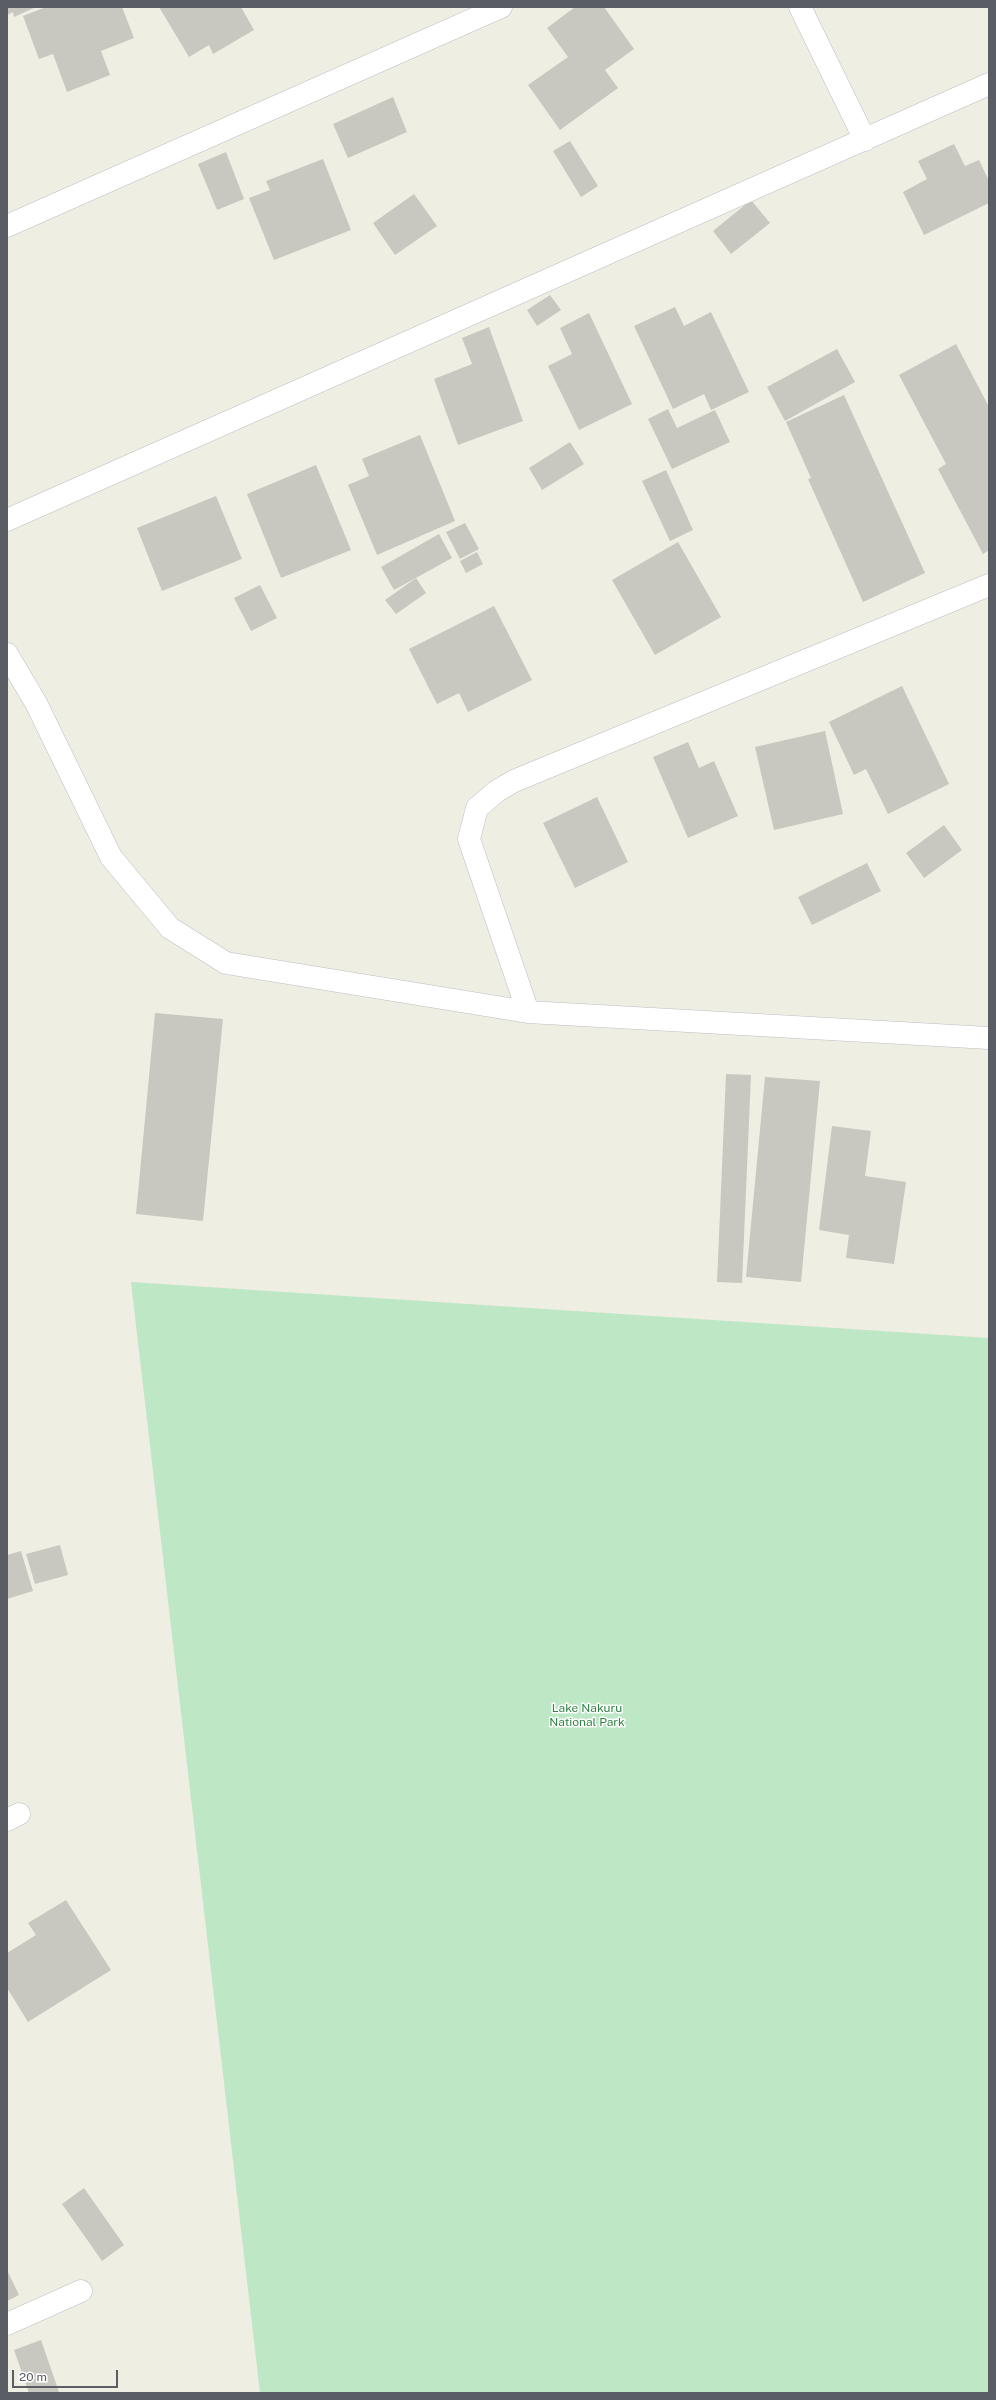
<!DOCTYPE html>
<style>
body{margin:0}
#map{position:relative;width:996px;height:2400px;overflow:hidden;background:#eeeee2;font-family:"Public Sans",sans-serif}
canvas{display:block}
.frame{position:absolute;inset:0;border:8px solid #5b5d64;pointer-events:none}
.scale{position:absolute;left:12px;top:2370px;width:106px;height:18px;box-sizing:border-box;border:2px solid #5b5d64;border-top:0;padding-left:5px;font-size:12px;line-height:14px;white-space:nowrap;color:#5b5d64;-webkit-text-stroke:3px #fff;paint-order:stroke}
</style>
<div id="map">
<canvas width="996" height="2400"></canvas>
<div class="frame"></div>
<div class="scale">20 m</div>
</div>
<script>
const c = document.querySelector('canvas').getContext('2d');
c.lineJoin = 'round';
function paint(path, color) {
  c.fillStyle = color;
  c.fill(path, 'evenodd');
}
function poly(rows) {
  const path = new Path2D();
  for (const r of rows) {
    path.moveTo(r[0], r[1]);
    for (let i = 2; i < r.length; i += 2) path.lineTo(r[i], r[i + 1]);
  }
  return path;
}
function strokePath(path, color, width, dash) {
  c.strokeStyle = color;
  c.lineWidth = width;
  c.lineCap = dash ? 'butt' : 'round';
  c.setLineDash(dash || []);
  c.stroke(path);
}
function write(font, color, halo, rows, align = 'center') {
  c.font = font + ' "Public Sans",sans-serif';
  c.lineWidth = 3;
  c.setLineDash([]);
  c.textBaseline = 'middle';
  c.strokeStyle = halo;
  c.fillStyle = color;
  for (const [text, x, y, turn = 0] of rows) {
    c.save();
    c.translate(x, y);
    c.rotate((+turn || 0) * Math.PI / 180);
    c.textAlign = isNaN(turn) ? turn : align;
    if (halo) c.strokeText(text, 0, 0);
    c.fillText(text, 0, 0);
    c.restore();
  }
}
const green = poly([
 [131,1282,989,1338,989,2393,260,2393]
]);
const building = poly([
 [7,7,36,7,14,17,13,12,7,15],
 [46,7,122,7,134,38,101,51,110,75,67,92,53,54,39,59,23,16],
 [159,7,241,7,254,30,213,54,209,45,189,57],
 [575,7,604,7,634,49,605,70,618,88,560,130,528,85,568,57,547,28],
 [393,97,407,132,348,158,333,124],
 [570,141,598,186,581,197,553,151],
 [954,144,965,166,979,160,989,181,989,203,924,235,903,192,927,179,918,161],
 [226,152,244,199,217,210,198,164],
 [323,159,351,230,274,260,249,198,270,190,266,181],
 [414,194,437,226,395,255,373,223],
 [751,200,770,223,731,254,713,231],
 [550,295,561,310,537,326,527,310],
 [675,307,684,326,711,312,749,392,711,410,704,394,673,409,634,326],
 [589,313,632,404,579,430,548,366,572,354,560,328],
 [489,327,523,421,458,445,434,379,472,364,462,338],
 [956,344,989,407,989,550,983,554,938,469,946,464,899,375],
 [837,349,855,382,785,421,767,387],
 [844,395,925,573,863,602,808,479,811,478,786,422],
 [668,409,677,428,715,410,730,442,672,469,648,419],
 [420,435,455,521,377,555,348,485,369,476,362,459],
 [570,442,584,464,542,490,529,468],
 [316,465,351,550,281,578,247,494],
 [666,470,693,530,670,541,642,481],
 [216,496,242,559,162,591,137,528],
 [465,523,479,549,460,559,446,532],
 [439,534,452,558,394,590,381,567],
 [678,542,721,617,655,655,612,580],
 [477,552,483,564,466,573,460,561],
 [416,578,426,593,396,614,385,600],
 [260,585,277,618,251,631,234,598],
 [494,606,532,680,468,712,459,693,437,704,409,649],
 [902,686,949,784,888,814,866,769,854,775,829,722],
 [825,731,843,814,774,830,755,747],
 [688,742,699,768,714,761,738,816,688,838,653,757],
 [597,797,628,862,575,888,543,823],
 [944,825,962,850,924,878,906,853],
 [867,863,881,891,812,925,798,897],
 [155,1013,223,1019,203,1221,136,1214],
 [726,1074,751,1075,742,1283,717,1282],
 [765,1077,820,1081,801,1282,746,1277],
 [832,1126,871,1131,865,1176,906,1182,894,1264,846,1258,849,1235,819,1230],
 [60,1545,68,1575,35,1584,26,1554],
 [21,1551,33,1591,7,1599,7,1555],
 [66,1900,111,1970,28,2022,7,1988,7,1953,36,1935,28,1923],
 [84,2188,124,2245,102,2261,62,2204],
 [7,2270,19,2295,7,2301],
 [41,2340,59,2392,55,2393,29,2393,14,2350]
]);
const minor = poly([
 [800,7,865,140],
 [7,226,501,7],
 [7,520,989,84],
 [7,654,36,703,111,857,170,928,226,963,528,1012,989,1038],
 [528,1012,469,839,477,808,497,791,514,781,989,585],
 [7,1820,19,1814],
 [7,2324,81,2291]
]);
const parkNames = [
 ["Lake Nakuru",587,1708],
 ["National Park",587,1722]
];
paint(green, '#bee7c6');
paint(building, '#c9c8c0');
strokePath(minor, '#bdbec4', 23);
strokePath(minor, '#fff', 22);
write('12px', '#318445', '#fff', parkNames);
</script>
